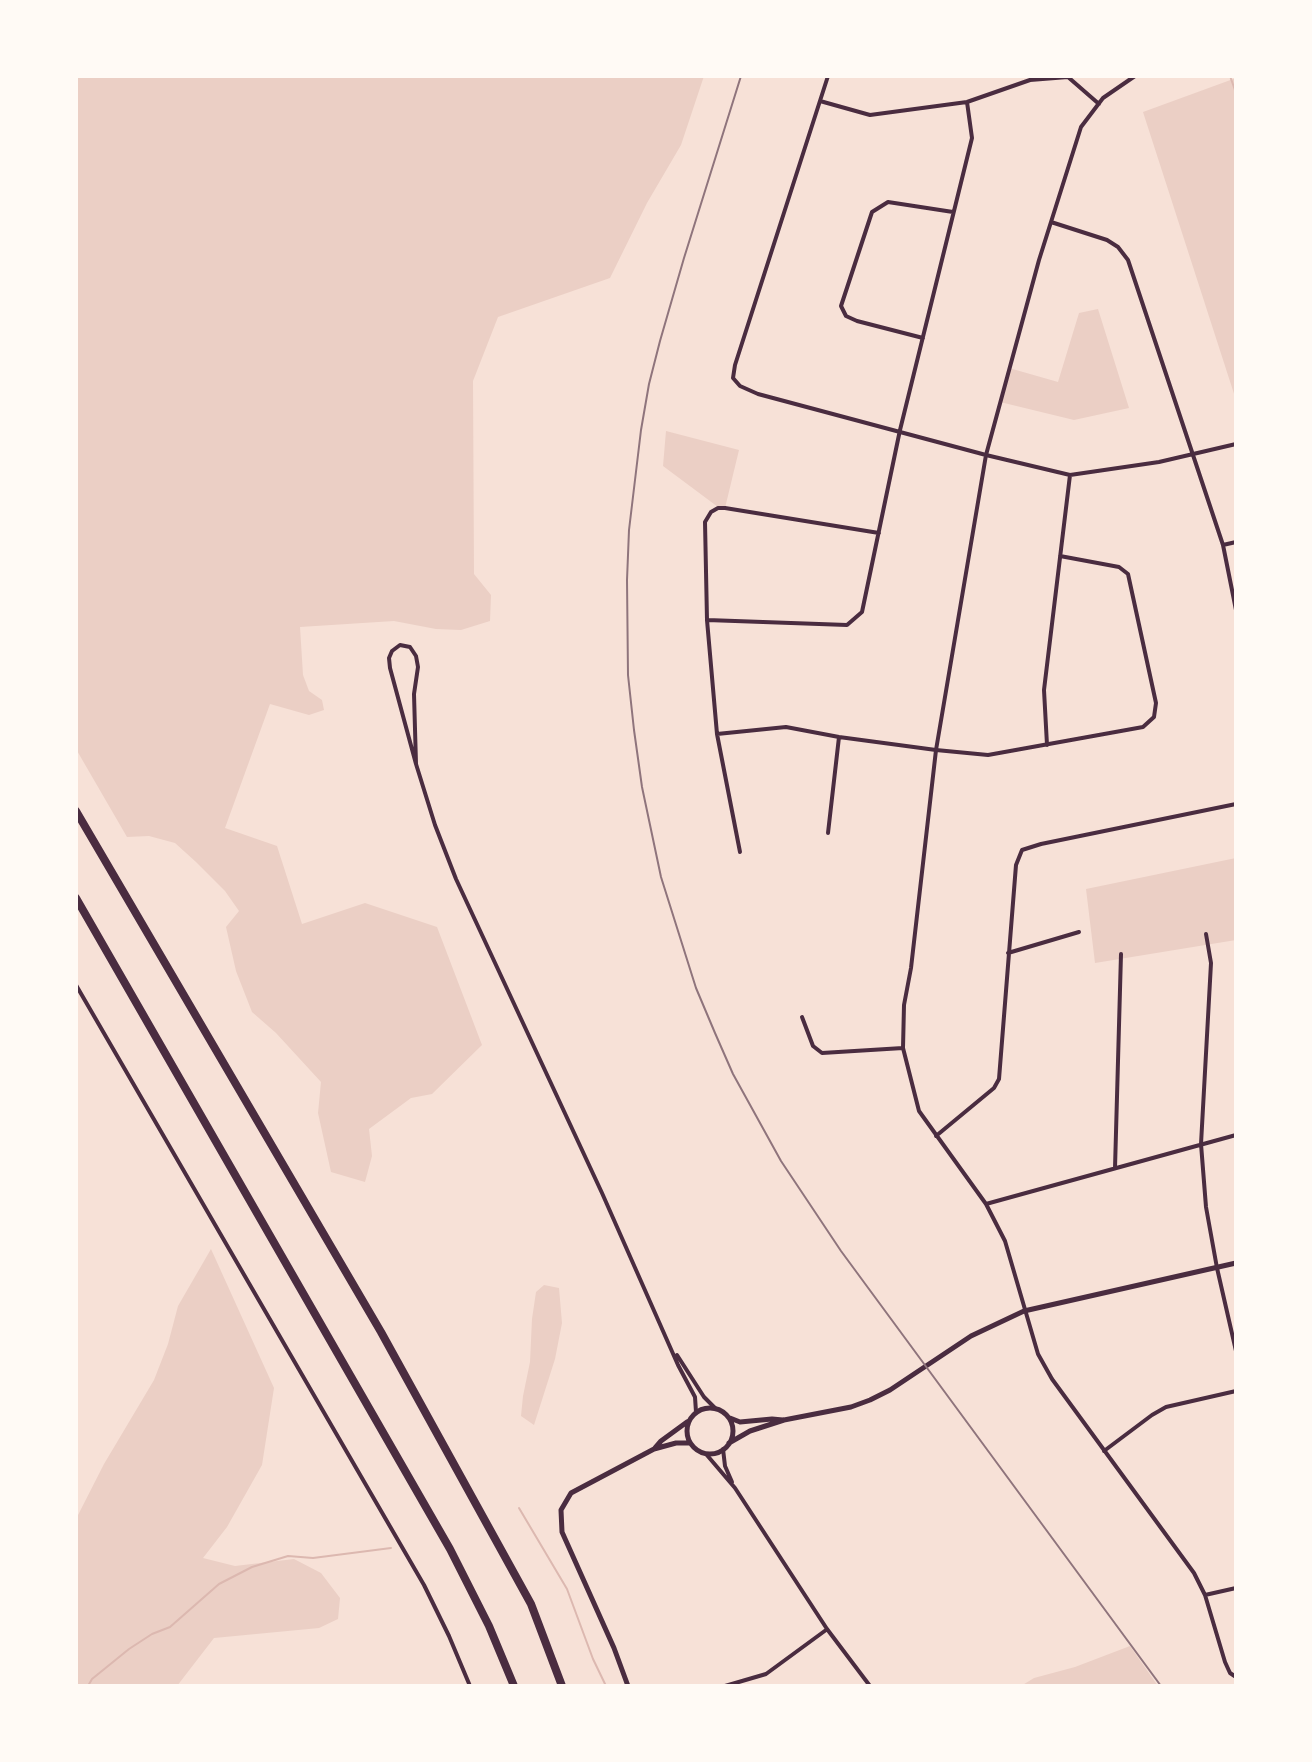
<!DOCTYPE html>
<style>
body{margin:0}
#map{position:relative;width:1312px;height:1762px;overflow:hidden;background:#f7e1d7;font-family:Cabin,sans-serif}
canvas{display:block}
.frame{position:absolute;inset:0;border:78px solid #fffaf5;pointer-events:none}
</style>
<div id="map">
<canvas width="1312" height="1762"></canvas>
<div class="frame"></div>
</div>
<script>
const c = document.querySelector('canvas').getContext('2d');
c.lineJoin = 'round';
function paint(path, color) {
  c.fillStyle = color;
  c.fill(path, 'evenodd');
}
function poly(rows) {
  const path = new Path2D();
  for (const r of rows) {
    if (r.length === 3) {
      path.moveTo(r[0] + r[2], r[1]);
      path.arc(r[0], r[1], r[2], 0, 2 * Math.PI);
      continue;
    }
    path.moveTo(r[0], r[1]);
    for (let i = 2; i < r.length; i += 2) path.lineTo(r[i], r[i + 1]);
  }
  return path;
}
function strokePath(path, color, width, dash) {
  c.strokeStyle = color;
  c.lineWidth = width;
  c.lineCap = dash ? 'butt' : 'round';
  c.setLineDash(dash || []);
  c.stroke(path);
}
const green = poly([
 [76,76,704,76,681,145,647,203,610,278,498,317,473,381,474,574,491,595,490,621,461,630,436,629,394,621,300,627,303,675,309,691,322,700,324,710,309,715,270,704,225,828,277,846,302,924,365,903,437,927,482,1045,432,1094,411,1098,369,1129,372,1156,365,1182,331,1172,318,1113,321,1082,276,1033,252,1012,236,971,226,927,239,911,225,891,196,862,175,843,149,836,127,837,76,749],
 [1236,78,1236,400,1143,112],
 [1098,309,1129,408,1074,420,1000,402,1009,368,1058,382,1079,313],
 [666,431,739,450,725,508,718,507,663,466],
 [1236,858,1236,940,1095,963,1086,889],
 [211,1249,274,1388,262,1465,227,1527,203,1558,235,1566,294,1559,321,1573,340,1598,338,1619,319,1628,214,1638,177,1686,76,1686,76,1519,104,1464,154,1380,168,1344,178,1306],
 [544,1285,559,1288,562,1323,555,1359,534,1425,521,1416,523,1396,530,1362,532,1319,536,1292],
 [1130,1646,1158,1686,1021,1686,1034,1678,1075,1667]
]);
const stream = poly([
 [1230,76,1236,93],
 [519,1508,567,1589,593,1659,606,1686],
 [88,1686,92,1679,129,1649,152,1634,170,1627,219,1584,252,1567,288,1556,313,1558,391,1548]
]);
const minor = poly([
 [828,76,735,365,733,378,740,386,758,394,986,455,1070,475,1159,462,1236,444],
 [1135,76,1103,98,1081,127,1039,260,986,455,936,750,911,968,904,1005,903,1048,919,1111,986,1204,1005,1241,1038,1354,1052,1379,1194,1573,1205,1595,1225,1662,1230,1673,1236,1677],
 [820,101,870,115,967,102,1030,80,1068,77,1099,104],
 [1051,222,1107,240,1118,247,1128,260,1223,545,1236,610],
 [923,338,857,321,846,316,841,306,872,212,888,202,953,212],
 [1223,545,1236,542],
 [707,620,847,625,862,612,900,430,972,138,967,102],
 [717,734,786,727,839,737,936,750,988,755,1143,727,1154,717,1156,703,1128,574,1119,567,1060,556],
 [1047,745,1044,690,1070,475],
 [416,764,414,694,418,667,416,656,410,647,400,645,392,651,389,658,390,668,416,764,435,825,456,879,602,1193,678,1365,695,1397,696,1412],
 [828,833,839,737],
 [740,852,717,734,707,620,705,522,711,512,718,508,725,508,879,533],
 [1206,934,1211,963,1201,1144,1206,1207,1217,1268,1236,1351],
 [1008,953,1079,932],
 [76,985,424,1585,449,1636,470,1686],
 [802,1017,813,1046,822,1053,903,1048],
 [936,1136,994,1088,999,1079,1016,865,1022,850,1041,844,1236,804],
 [1115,1168,1121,954],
 [986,1204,1236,1135],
 [677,1355,704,1397,715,1408],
 [723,1449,725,1466,732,1482],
 [1104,1451,1152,1415,1166,1407,1236,1391],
 [706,1454,735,1488,827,1629,870,1686],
 [1205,1595,1236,1588],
 [725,1686,766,1674,826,1630]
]);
const tertiary = poly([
 [710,1431,23],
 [730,1418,740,1422,772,1419,783,1420],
 [729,1443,750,1431,784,1420,851,1407,870,1400,890,1390,971,1336,1024,1311,1236,1263],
 [655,1448,661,1441,687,1422],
 [628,1686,614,1648,562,1532,561,1510,571,1493,654,1449,676,1443,690,1443]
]);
const motorway = poly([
 [76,811,381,1332,531,1604,562,1686],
 [76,898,450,1549,489,1626,514,1686]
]);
const rail = poly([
 [741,76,684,258,660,341,649,384,641,430,629,530,627,580,628,675,634,730,642,787,661,877,696,988,715,1033,733,1074,781,1161,841,1251,1161,1686]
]);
paint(green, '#ebcfc5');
strokePath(stream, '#dcb8b0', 2);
strokePath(minor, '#4a2c40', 4);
strokePath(tertiary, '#4a2c40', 5);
strokePath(motorway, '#4a2c40', 8);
strokePath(rail, '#8f747c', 2);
</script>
